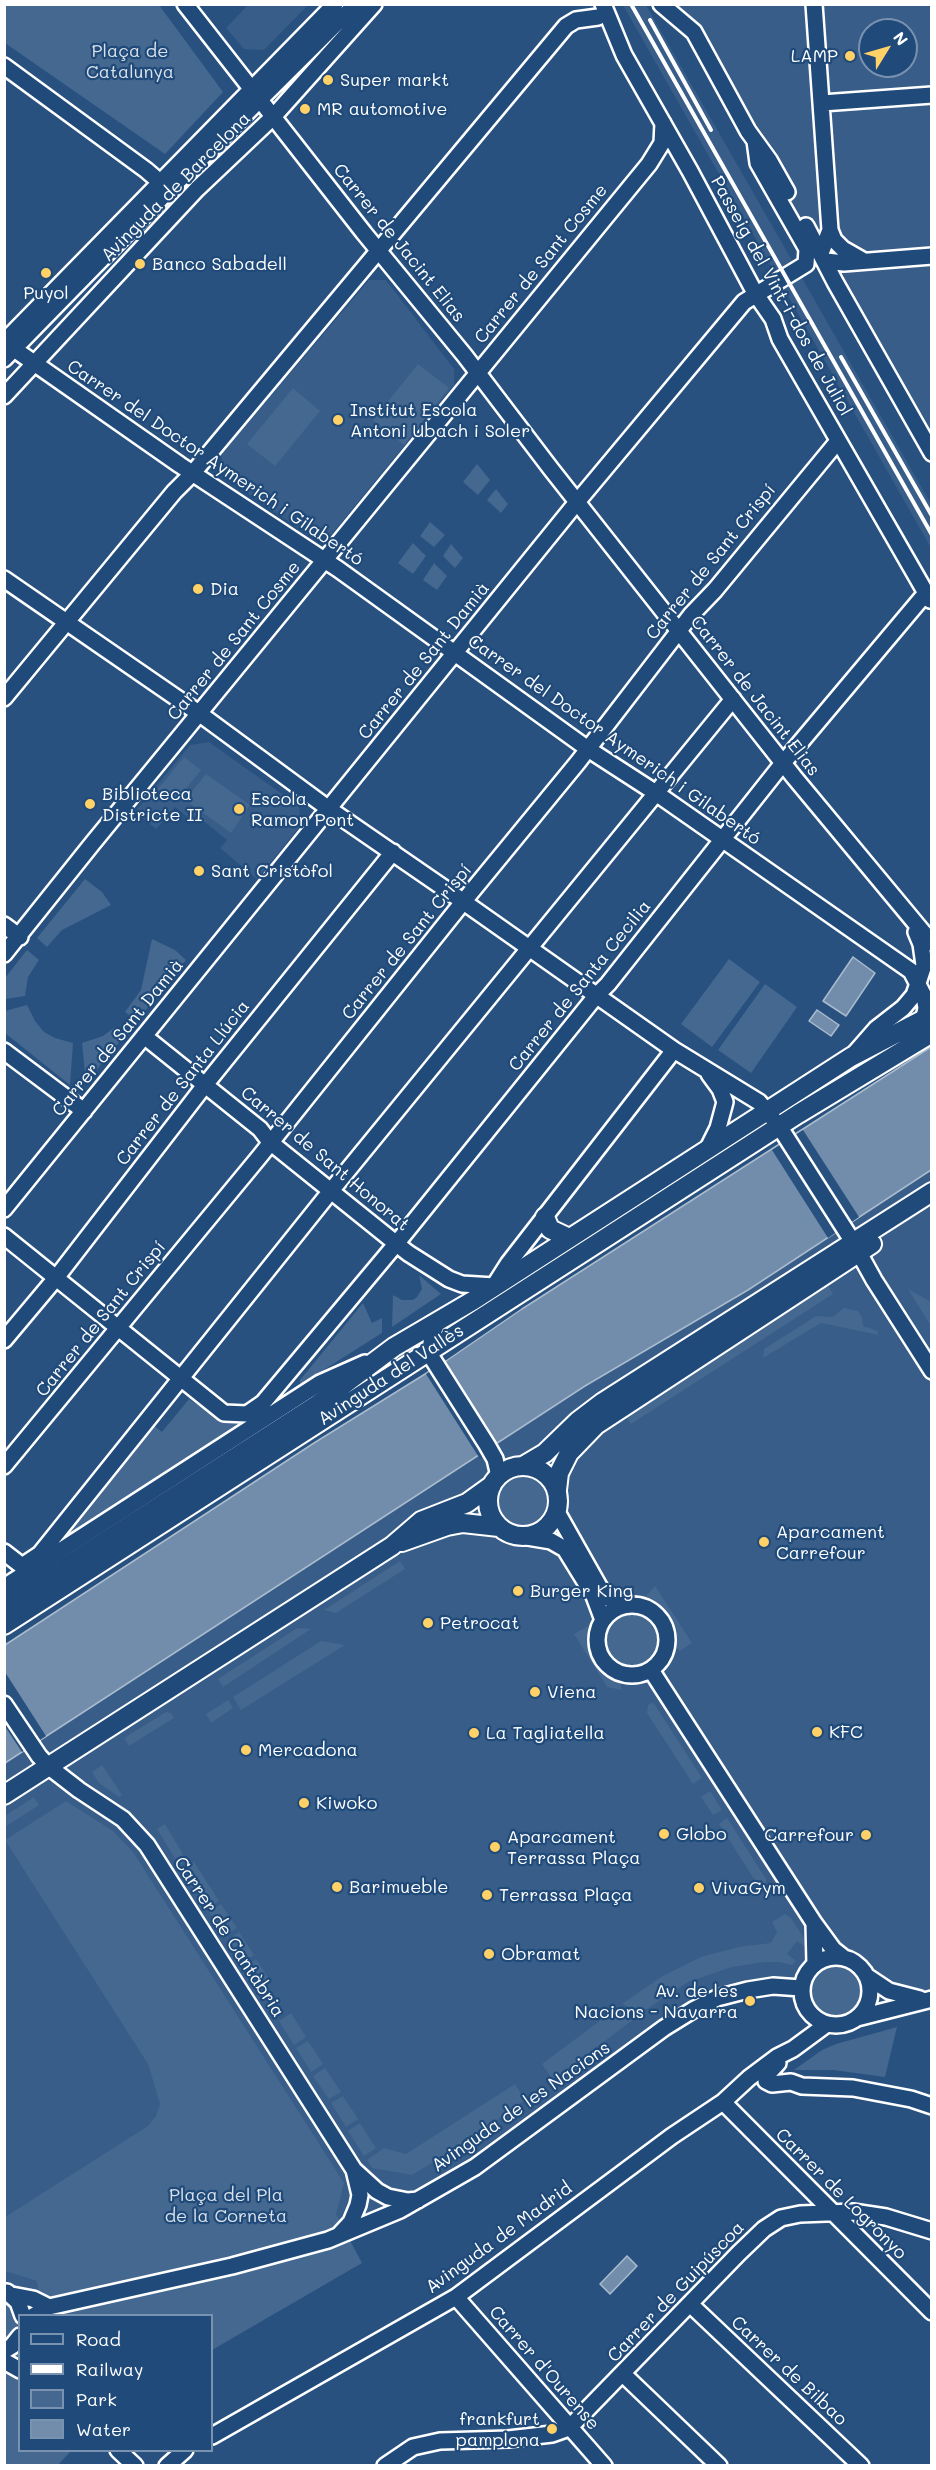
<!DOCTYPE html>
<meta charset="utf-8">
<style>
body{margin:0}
#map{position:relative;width:936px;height:2470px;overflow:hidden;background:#28517f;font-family:Mali,sans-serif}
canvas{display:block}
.frame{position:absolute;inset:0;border:6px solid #fff;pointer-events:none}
.legend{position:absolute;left:18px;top:2314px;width:195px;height:138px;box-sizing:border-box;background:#1f4a7a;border:2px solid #7992af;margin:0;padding:8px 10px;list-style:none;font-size:18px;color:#fff}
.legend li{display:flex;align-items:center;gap:12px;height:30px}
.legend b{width:30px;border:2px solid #7992af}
.north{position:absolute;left:858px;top:18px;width:60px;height:60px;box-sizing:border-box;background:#1f4a7a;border:2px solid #7992af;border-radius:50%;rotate:53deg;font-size:16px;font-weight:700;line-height:24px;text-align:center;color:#fff}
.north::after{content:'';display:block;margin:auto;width:21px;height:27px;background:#ffd166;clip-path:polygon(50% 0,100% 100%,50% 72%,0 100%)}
</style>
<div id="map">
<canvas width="936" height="2470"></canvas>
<div class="frame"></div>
<ul class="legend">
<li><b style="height:8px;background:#1f4a7a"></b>Road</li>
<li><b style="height:8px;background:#fff"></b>Railway</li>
<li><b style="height:16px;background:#446890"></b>Park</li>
<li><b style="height:16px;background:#718dab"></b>Water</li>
</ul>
<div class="north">N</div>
</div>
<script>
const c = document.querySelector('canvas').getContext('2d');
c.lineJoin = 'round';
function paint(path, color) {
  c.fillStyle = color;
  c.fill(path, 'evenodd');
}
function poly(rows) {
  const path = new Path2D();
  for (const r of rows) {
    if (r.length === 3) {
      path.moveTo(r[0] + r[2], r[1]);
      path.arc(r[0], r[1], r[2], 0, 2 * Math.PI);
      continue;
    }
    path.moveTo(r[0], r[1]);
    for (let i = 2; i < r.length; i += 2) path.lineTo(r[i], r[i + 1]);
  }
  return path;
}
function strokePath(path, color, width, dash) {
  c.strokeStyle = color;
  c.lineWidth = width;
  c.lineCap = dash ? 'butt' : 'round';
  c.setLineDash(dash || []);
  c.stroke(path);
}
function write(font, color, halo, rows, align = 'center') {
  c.font = font + ' Mali,sans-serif';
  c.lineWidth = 4.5;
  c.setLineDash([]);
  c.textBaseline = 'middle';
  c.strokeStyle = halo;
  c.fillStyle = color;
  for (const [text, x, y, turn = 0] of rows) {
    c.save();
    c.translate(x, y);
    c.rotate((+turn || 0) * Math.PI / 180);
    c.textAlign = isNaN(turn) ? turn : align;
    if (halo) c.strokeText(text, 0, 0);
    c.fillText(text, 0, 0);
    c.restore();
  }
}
const built = poly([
 [248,5,248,4,308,5,264,50,244,49,226,28],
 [623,5,646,5,930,502,931,548],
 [671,5,931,5,931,456],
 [870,30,906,30,906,66,870,66],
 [369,280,386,280,454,369,454,385,331,535,314,539,224,477,221,455],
 [209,742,299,806,301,825,257,879,220,848,227,840,196,815,191,820,175,807,156,829,135,812,190,745],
 [931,1123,931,1993,891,1998,877,1994,865,1973,850,1961,834,1957,826,1959,815,1967,806,1980,803,1991,793,1987,700,2004,404,2213,20,2316,19,2340,4,2342,4,1686]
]);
const green = poly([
 [5,4,159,5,223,92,165,154,5,43],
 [418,364,449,388,404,445,373,420],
 [293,388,320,411,275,466,247,444],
 [477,464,490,480,478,495,463,482],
 [496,489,508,504,501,513,487,500],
 [430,522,445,535,434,547,420,536],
 [413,543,426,556,413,574,398,563],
 [451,544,463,558,455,568,443,556],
 [434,563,447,576,437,590,423,580],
 [184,757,201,770,175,802,158,789],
 [206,774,250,805,231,833,185,800],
 [85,879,102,892,111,905,62,930,47,947,37,938],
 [152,939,175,950,186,960,137,1021,125,1012,141,990],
 [27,950,39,960,28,977,25,996,5,999,5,978],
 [729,959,760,982,712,1047,681,1024],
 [765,984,797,1007,751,1073,718,1050],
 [27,1005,35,1021,44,1032,55,1038,73,1043,70,1085,5,1033,5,1011],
 [115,1027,125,1035,86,1083,82,1043,103,1036],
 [419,1275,441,1294,392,1327,393,1295,402,1300,413,1300,417,1297,422,1289],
 [828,1285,833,1294,631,1424,625,1415],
 [908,1289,931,1302,931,1326],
 [363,1303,372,1323,382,1318,382,1333,303,1383,300,1383,300,1380],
 [844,1308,858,1311,862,1318,863,1326,878,1331,878,1335,821,1323,763,1358,764,1349,816,1316,833,1317],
 [189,1399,220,1420,251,1417,44,1556,153,1425,162,1432],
 [522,1502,26],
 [400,1561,405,1569,336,1613,324,1610],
 [655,1586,692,1643,680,1651,677,1648,677,1629,670,1615,659,1604,646,1596],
 [633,1640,27],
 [588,1626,587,1641,591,1658,604,1675,621,1684,621,1690,607,1687,574,1634],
 [297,1628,311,1629,223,1687,218,1679],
 [321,1641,345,1645,241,1710,233,1697],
 [228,1700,233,1708,211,1723,206,1714],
 [653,1702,702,1778,693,1784,647,1713,648,1705],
 [166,1712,171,1713,174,1718,129,1746,124,1738],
 [102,1765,122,1795,119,1797,99,1783,92,1772],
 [710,1791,722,1810,713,1815,701,1797],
 [34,1797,39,1805,5,1827,5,1816],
 [66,1801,113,1831,133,1852,344,2183,336,2214,362,2263,212,2350,212,2316,42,2315,37,2281,5,2271,5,2217,148,2126,156,2116,160,2104,148,2064,5,1840],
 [727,1818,766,1879,766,1887,761,1890,719,1824],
 [165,1824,187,1861,179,1865,157,1829],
 [194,1862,219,1901,206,1909,181,1869],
 [221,1904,237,1928,224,1936,209,1912],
 [785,1914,791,1918,808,1944,806,1947,797,1941,787,1954,796,1961,792,1965,779,1962,765,1962,732,1967,688,1982,647,2009,635,2010,622,2004,661,1977,701,1957,738,1947,771,1943,777,1932,772,1922],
 [239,1932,254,1955,242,1963,227,1940],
 [256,1959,271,1982,259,1991,244,1967],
 [838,1992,27],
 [613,2011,634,2019,553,2080,542,2064],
 [291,2013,306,2037,294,2045,279,2021],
 [897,2027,885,2077,833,2070,794,2070,822,2050,836,2044],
 [308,2041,323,2064,311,2072,296,2048],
 [325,2068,341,2092,329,2099,313,2076],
 [515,2084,525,2100,469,2140,412,2175,372,2168,367,2160,384,2148,406,2154],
 [343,2096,358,2119,346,2127,331,2103],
 [360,2123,376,2148,364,2156,348,2131],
 [5,2297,12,2305,18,2320,16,2331,5,2344],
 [19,2352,20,2450,71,2451,58,2465,5,2465,4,2363]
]);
const water = poly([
 [853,957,875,973,846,1016,823,1001,853,957],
 [817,1010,839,1025,831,1036,809,1021,817,1010],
 [931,1047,931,1170,748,1290,585,1386,5,1763,5,1645,314,1443,446,1361,522,1309,931,1047],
 [627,2256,637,2266,610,2294,600,2284,627,2256]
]);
const pier = poly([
 [803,1130,859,1217,828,1238,772,1150],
 [444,1362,499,1446,480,1459,426,1374],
 [5,1672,46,1736,22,1752,4,1725]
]);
const minor = poly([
 [185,4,364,233,465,356,551,469,794,777,932,943],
 [335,4,4,342,180,465,338,569,588,749,656,793,911,971,924,996,926,1008,922,1027],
 [603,4,624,55,690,171,755,293,773,319,780,339,930,600],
 [661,4,694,32,748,131,769,160,787,192],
 [814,4,830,230,821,253],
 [4,66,146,170,167,188],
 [822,103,932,95],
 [806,226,835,282,932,453],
 [830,230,834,240,843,249,864,261],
 [826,261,844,263,932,256],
 [4,359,169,190,356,4],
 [4,396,197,189,273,117,374,4],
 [4,579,200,714,329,809,451,893,674,1050,759,1102,779,1126,853,1242,874,1280,932,1371],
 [4,698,174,492,192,474,566,26,576,20,598,17],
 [4,925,20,937],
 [4,954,92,844,649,164,662,143,663,123],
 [144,1036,260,1129,270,1142,408,1253,449,1279,462,1284,494,1286,508,1264,674,1050],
 [4,1051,84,1111],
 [855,1053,876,1029,903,1008,914,995,924,965,921,944,916,932],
 [707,1150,718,1128,725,1102,720,1089,709,1074],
 [4,1209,577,502,744,302,806,264,807,249,758,163,755,141],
 [4,1236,224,1413,247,1414,263,1403,396,1244,596,996,608,984,783,763,926,593],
 [437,1323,432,1335,430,1351,432,1358,487,1445,495,1459,499,1476],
 [4,1340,56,1278,205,1085,393,852],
 [4,1466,260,1156,463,902,578,762,691,615,715,590,838,441],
 [557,1512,601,1590,610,1599,625,1605],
 [527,1537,551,1541,565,1549,594,1596,603,1620],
 [4,1552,22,1566,40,1554,330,1192,733,699],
 [4,1587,320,1383,365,1363],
 [632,1640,35],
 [651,1670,814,1923,833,1949,843,1957],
 [4,1704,39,1756,48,1766,79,1790,123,1819,147,1845,354,2170,377,2191,388,2197,408,2201,418,2200],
 [814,1923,815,1964],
 [836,1991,34],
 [868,1977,889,1991,920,1999],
 [857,2018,932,1999],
 [778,2063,766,2076,766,2081,772,2084,791,2082,802,2086,853,2088,911,2099,932,2106],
 [723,2102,932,2312],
 [339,2235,351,2222,358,2205,360,2195,354,2170],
 [7,2292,18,2302,23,2316],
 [12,2295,33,2299,49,2307],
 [456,2297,604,2466],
 [690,2304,861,2466],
 [33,2316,49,2307,232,2266,328,2240,400,2210,475,2167,664,2028,693,2010,717,1998,748,1990,773,1986,801,1988],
 [4,2351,12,2346,20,2336],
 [4,2361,20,2370],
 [623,2374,719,2466],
 [212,2436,456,2297,672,2136,723,2102,749,2078,777,2057,793,2049,827,2024],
 [118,2450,135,2466],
 [167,2466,185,2450],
 [385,2466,413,2447,440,2441,508,2439,552,2434,569,2428,739,2253,764,2229,781,2218,800,2214,853,2212,886,2217,932,2231]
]);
const major = poly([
 [545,1217,550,1229,569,1238],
 [523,1501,35],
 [523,1466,545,1453,578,1421,603,1402,932,1192],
 [557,1490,559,1473,569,1453,596,1425,872,1244],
 [402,1542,447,1526,463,1523,499,1527],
 [4,1606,318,1404,394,1347,474,1300,851,1057,932,1015],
 [4,1625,798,1114,932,1033],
 [4,1795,392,1546,421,1521,467,1503,492,1485]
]);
const rail = poly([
 [631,4,932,535],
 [650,20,711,130],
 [841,357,932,516]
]);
const markers = [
 [850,56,6,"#ffd166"],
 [328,80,6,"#ffd166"],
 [305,109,6,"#ffd166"],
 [140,264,6,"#ffd166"],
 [46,273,6,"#ffd166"],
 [338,420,6,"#ffd166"],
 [198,589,6,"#ffd166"],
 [90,804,6,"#ffd166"],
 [239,809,6,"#ffd166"],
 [199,871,6,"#ffd166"],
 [764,1542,6,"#ffd166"],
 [518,1591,6,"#ffd166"],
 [428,1623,6,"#ffd166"],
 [535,1692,6,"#ffd166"],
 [817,1732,6,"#ffd166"],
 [474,1733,6,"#ffd166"],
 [246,1750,6,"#ffd166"],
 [304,1803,6,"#ffd166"],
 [664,1834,6,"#ffd166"],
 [866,1835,6,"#ffd166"],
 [495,1847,6,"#ffd166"],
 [337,1887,6,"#ffd166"],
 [699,1888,6,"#ffd166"],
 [487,1895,6,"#ffd166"],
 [489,1954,6,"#ffd166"],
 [750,2001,6,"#ffd166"],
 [552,2429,6,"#ffd166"]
];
const parkNames = [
 ["Plaça de",130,51],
 ["Catalunya",130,72],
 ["Plaça del Pla",226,2195],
 ["de la Corneta",226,2216]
];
const poiNames = [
 ["LAMP",838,56,"right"],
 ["Super markt",340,80],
 ["MR automotive",317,109],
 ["Banco Sabadell",152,264],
 ["Puyol",46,293,"center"],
 ["Institut Escola",350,410],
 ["Antoni Ubach i Soler",350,431],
 ["Dia",210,589],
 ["Biblioteca",102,794],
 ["Districte II",102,815],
 ["Escola",251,799],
 ["Ramon Pont",251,820],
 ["Sant Cristòfol",211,871],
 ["Aparcament",776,1532],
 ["Carrefour",776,1553],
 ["Burger King",530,1591],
 ["Petrocat",440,1623],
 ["Viena",547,1692],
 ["KFC",829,1732],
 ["La Tagliatella",486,1733],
 ["Mercadona",258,1750],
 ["Kiwoko",316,1803],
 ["Globo",676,1834],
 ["Carrefour",854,1835,"right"],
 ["Aparcament",507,1837],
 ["Terrassa Plaça",507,1858],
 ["Barimueble",349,1887],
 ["VivaGym",711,1888],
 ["Terrassa Plaça",499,1895],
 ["Obramat",501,1954],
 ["Av. de les",738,1991,"right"],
 ["Nacions - Navarra",738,2012,"right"],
 ["frankfurt",540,2419,"right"],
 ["pamplona",540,2440,"right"]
];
const streetNames = [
 ["Avinguda de Barcelona",176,187,-45],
 ["Carrer de Jacint Elias",399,243,51],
 ["Carrer de Sant Cosme",541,264,-51],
 ["Passeig del Vint-i-dos de Juliol",781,296,61],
 ["Carrer del Doctor Aymerich i Gilabertó",215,463,34],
 ["Carrer de Sant Crispí",711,562,-51],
 ["Carrer de Sant Cosme",234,641,-51],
 ["Carrer de Sant Damià",424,661,-51],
 ["Carrer de Jacint Elias",755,696,52],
 ["Carrer del Doctor Aymerich i Gilabertó",614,740,35],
 ["Carrer de Sant Crispí",407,942,-51],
 ["Carrer de Santa Cecilia",580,986,-51],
 ["Carrer de Sant Damià",118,1038,-51],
 ["Carrer de Santa Llúcia",183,1083,-52],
 ["Carrer de Sant Honorat",325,1159,40],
 ["Carrer de Sant Crispí",101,1319,-51],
 ["Avinguda del Vallès",391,1375,-33],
 ["Carrer de Cantàbria",229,1937,57],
 ["Avinguda de les Nacions",521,2107,-35],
 ["Carrer de Logronyo",841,2194,45],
 ["Avinguda de Madrid",499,2238,-36],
 ["Carrer de Guipúscoa",676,2292,-46],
 ["Carrer d'Ourense",544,2368,49],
 ["Carrer de Bilbao",789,2371,43]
];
paint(built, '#375d88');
paint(green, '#446890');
paint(water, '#718dab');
strokePath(water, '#aabbcd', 1.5);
paint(pier, '#28517f');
strokePath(minor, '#fff', 20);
strokePath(major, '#fff', 22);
strokePath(minor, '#1f4a7a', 15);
strokePath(major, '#1f4a7a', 18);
strokePath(rail, '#fff', 4);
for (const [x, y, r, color] of markers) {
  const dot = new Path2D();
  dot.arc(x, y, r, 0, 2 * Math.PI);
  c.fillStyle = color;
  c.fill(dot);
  strokePath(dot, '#1f4a7a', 2);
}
write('18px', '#dae1e9', '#1f4a7a', parkNames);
write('18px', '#fff', '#1f4a7a', poiNames, 'left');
write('18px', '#fff', '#1f4a7a', streetNames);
</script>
